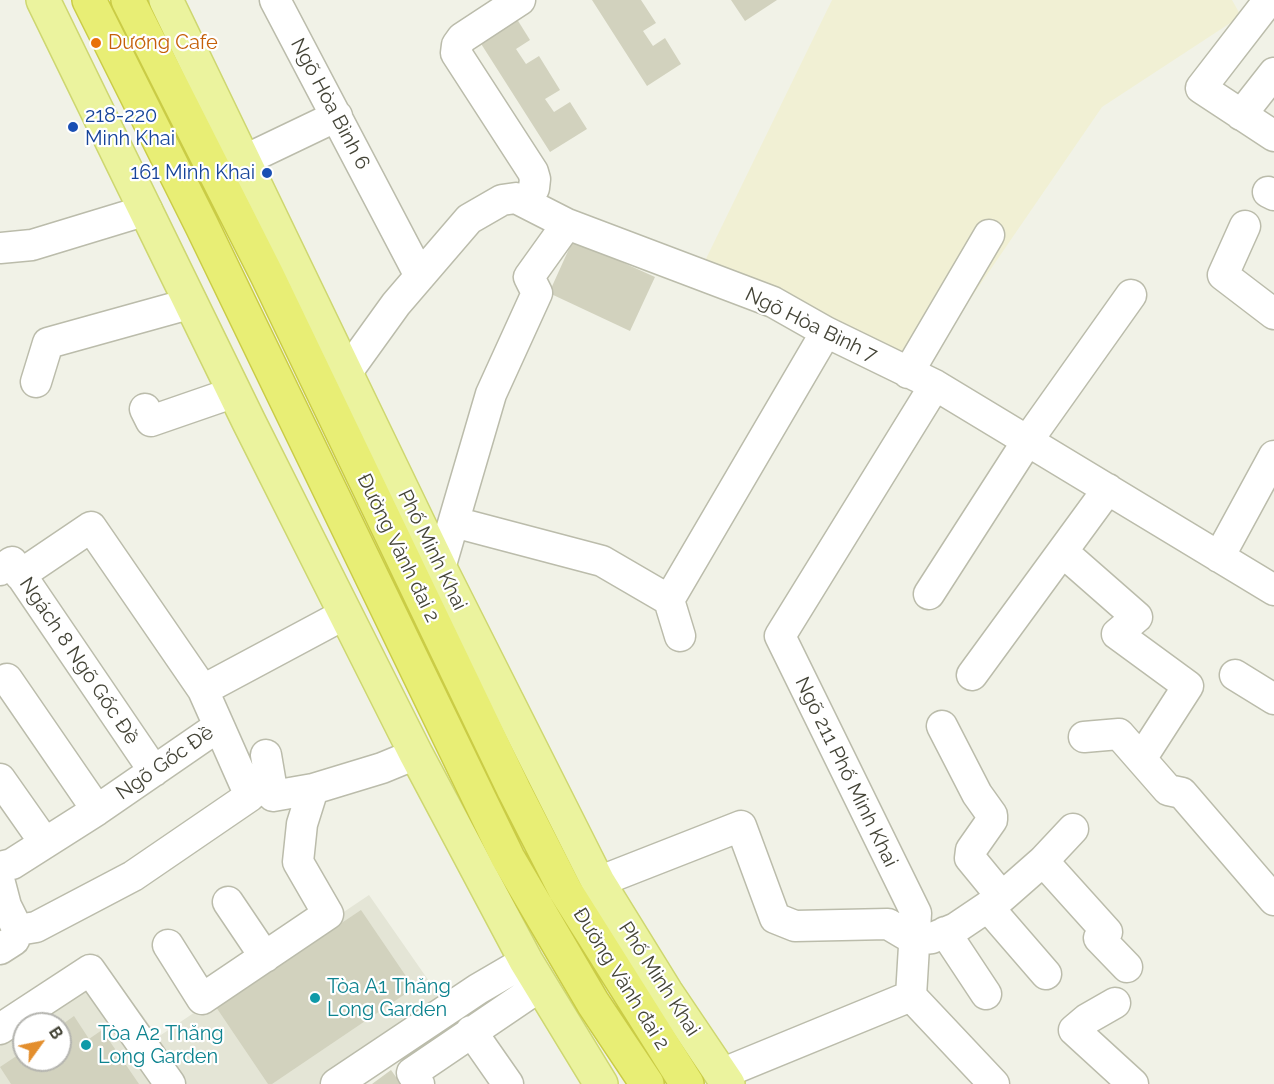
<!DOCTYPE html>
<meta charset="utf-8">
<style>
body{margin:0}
#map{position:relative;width:1274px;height:1084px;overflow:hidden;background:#f1f2e7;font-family:Raleway,sans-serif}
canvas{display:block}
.north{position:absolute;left:12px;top:1012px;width:60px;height:60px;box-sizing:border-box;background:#fff;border:2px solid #b4b4af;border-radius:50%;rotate:57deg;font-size:16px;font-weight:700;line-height:24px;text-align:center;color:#444437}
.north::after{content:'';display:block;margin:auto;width:21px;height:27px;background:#e38e2d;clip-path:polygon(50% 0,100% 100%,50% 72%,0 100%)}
</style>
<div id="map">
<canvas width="1274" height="1084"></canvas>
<div class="north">B</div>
</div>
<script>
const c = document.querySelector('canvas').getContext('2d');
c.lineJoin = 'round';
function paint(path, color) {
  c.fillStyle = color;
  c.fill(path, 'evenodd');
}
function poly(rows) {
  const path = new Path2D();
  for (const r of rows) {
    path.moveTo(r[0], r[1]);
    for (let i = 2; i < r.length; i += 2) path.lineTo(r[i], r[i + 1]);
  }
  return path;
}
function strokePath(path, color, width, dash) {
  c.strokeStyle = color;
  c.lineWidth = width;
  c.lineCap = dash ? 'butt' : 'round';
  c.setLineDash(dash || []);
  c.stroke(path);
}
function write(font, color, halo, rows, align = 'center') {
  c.font = font + ' Raleway,sans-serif';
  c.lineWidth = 4.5;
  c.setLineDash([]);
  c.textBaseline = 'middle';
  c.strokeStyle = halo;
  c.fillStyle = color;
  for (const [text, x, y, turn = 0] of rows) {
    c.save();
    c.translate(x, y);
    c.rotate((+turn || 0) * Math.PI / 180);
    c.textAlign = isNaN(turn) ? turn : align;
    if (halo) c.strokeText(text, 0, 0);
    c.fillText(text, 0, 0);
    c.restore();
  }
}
const residential = poly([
 [369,895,454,1017,355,1084,0,1084,0,1016,98,954,158,1037],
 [24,1024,60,1024,60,1060,24,1060]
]);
const commercial = poly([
 [832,0,1232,0,1241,16,1102,107,920,372,702,267]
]);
const building = poly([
 [592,0,641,0,656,23,643,31,653,46,665,38,681,64,647,86],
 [731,0,777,0,745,21],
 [515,16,530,40,516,49,526,64,539,56,560,90,545,99,554,112,570,102,587,129,550,152,478,39],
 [573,240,655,277,630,331,549,293],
 [361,910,414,988,272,1084,268,1084,216,1007],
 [74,1016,89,1039,102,1030,139,1084,11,1084,0,1067,24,1051,24,1060,60,1060,60,1026],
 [391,1070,401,1084,372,1084]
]);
const minor = poly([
 [275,0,420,276],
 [520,0,462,38,457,45,456,53,533,172,535,179,534,188,527,202],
 [1269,0,1201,88,1274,136],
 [1241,115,1274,73],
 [245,160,337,116],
 [1268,192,1274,195],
 [1245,226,1223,275,1274,314],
 [0,248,32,245,147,210],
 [347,372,396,304,469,219,502,200,516,198,567,224,773,302,826,332,935,385,1274,590],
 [908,373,989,235],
 [36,382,48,343,192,303],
 [145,409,151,421,235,392],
 [454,522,602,561,669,600],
 [1064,553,1137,617,1117,634,1188,686,1141,759],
 [1219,557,1274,456],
 [440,568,491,394,537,293,529,277,567,224],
 [0,570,12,562,154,771],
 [20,575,91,527,203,690],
 [929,594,1028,440,1131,295],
 [680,636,669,600,826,332],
 [972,675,1108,489],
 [1235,675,1274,699],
 [7,679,97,810],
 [942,726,977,794,992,815,992,820,971,850,970,858,1002,897],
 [1084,737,1119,734,1168,790,1182,793,1274,900],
 [266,755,273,796,313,789],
 [0,779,45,843],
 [1043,861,1107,932,1099,938,1127,967],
 [0,867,12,864,97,810,219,726,203,690,345,614],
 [598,882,741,826,775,918,795,926,888,924,915,940,932,938,956,928,1002,897,1043,861,1073,829],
 [0,883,6,906,18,930],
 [228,902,265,957],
 [988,907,1046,974],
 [18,930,36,927,133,876,250,796,219,726],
 [945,932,986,994],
 [168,945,202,999,328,914,298,862,302,824,313,789,382,768,416,754],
 [0,949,14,940,18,930],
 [911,996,916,913,780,636,935,385],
 [911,996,994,1084],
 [1115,1003,1087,1019,1074,1030,1133,1084],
 [0,1029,90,970,170,1084],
 [471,1031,508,1084],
 [721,1074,911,996],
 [336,1084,478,989,526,961],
 [419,1084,412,1073,540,986]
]);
const major = poly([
 [43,0,249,422,416,754,526,961,601,1084],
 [166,0,440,568,598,882,666,992,728,1084]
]);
const highway = poly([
 [89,0,202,226,508,858,593,1003,647,1084],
 [128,0,267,275,514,790,565,890,687,1084]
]);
const markers = [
 [96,43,6,"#e8710a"],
 [73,127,6,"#1a4fb4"],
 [267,173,6,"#1a4fb4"],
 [315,998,6,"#0f9aa8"],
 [86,1045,6,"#0f9aa8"]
];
const foodNames = [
 ["Dương Cafe",108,43]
];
const streetNames = [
 ["Ngõ Hòa Bình 6",330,104,62],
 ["Ngõ Hòa Bình 7",811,325,26],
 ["Đường Vành đai 2",398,548,64],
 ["Phố Minh Khai",432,550,64],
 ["Ngách 8 Ngõ Gốc Đề",79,661,56],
 ["Ngõ Gốc Đề",165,763,-35],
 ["Ngõ 211 Phố Minh Khai",846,772,64],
 ["Đường Vành đai 2",621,979,58],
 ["Phố Minh Khai",659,979,57]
];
const transitNames = [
 ["218-220",85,116],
 ["Minh Khai",85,139],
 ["161 Minh Khai",255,173,"right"]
];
const cultureNames = [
 ["Tòa A1 Thăng",327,987],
 ["Long Garden",327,1010],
 ["Tòa A2 Thăng",98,1034],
 ["Long Garden",98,1057]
];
paint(residential, '#e4e5d6');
paint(commercial, '#f1f0d4');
paint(building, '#d2d2be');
strokePath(minor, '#bbbcab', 33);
strokePath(major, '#ced770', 36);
strokePath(highway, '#cacc46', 36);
strokePath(minor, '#fff', 30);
strokePath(major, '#ebf39e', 33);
strokePath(highway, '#e8ee75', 33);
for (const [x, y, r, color] of markers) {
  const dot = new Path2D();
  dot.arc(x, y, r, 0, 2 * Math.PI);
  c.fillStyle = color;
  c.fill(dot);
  strokePath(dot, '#fff', 2);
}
write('20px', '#c56008', '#fff', foodNames, 'left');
write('20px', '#444437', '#fff', streetNames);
write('20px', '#164399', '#fff', transitNames, 'left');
write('20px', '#0d838f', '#fff', cultureNames, 'left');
</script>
